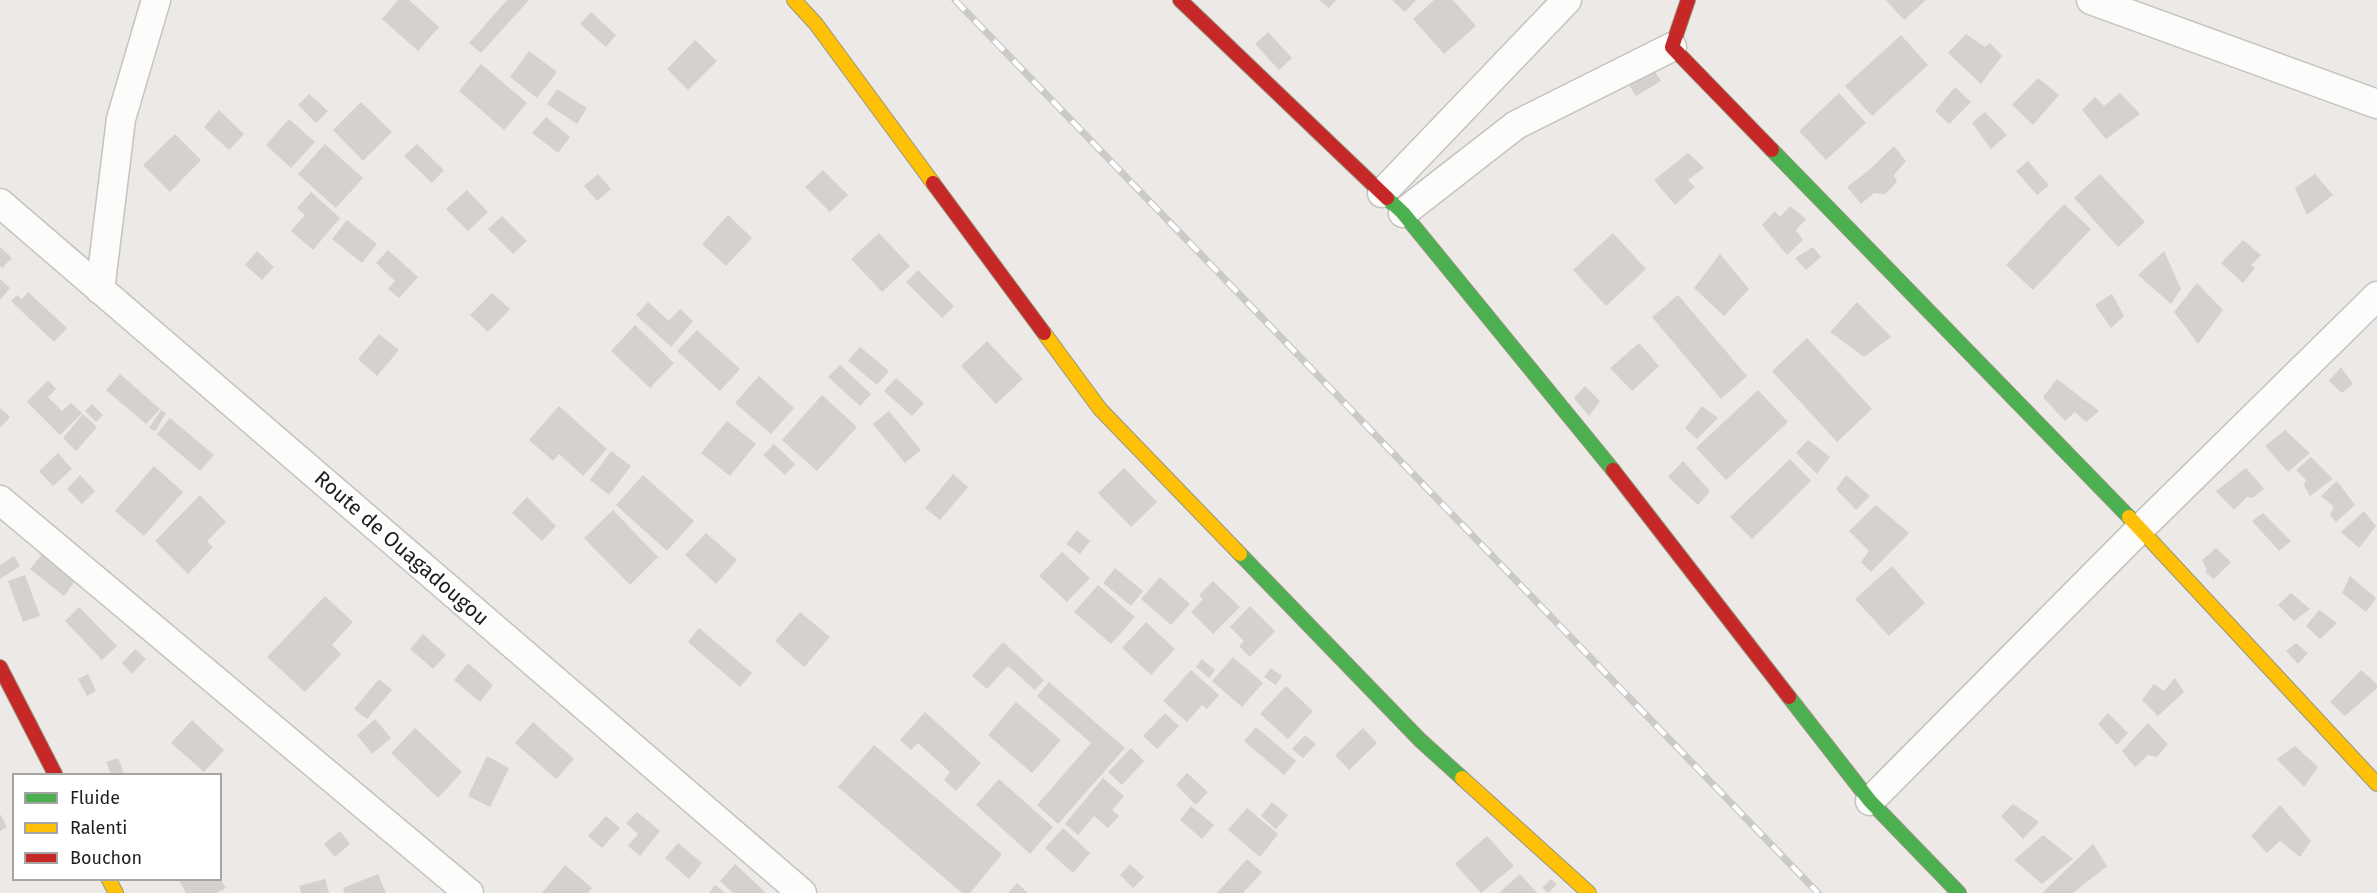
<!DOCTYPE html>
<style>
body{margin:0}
#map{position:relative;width:2377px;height:893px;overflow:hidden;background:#ece9e6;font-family:"Fira Sans",sans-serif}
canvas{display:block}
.legend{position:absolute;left:12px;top:773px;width:210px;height:108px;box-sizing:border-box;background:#fff;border:2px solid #a5a5a5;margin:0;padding:8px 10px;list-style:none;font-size:18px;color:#1d1d1d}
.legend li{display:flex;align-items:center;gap:12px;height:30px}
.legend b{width:30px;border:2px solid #a5a5a5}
</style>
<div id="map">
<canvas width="2377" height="893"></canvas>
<ul class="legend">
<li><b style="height:8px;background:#4caf50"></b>Fluide</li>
<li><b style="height:8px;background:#ffc107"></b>Ralenti</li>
<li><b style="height:8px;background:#c62828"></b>Bouchon</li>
</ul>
</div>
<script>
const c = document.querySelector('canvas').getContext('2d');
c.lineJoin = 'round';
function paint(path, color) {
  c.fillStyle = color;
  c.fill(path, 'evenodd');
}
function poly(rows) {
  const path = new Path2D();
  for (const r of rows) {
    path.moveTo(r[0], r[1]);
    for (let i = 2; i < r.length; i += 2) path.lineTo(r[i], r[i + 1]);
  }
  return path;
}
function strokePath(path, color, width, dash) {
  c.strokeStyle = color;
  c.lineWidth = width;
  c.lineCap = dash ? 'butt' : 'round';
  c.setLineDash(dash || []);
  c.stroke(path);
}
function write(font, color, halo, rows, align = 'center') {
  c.font = font + ' "Fira Sans",sans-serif';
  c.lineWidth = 4.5;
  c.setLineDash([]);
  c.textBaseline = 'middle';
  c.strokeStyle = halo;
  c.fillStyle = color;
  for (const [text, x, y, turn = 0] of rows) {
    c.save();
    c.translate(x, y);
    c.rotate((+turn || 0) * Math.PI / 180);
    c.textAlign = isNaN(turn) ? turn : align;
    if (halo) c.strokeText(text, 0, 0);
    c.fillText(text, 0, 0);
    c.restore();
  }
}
const building = poly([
 [398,0,409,0,439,27,418,51,382,19],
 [507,0,529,0,481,53,469,43],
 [1319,0,1336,0,1329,8],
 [1392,0,1416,0,1405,12],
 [1434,0,1453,0,1476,26,1444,54,1413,19],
 [1886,0,1926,0,1904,20],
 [591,12,616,35,606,47,580,24],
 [1268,32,1292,58,1279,70,1255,44],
 [1966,34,1985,47,1990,43,2002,56,1981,84,1948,53],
 [1901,35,1928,65,1872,116,1845,86],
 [695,40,717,61,688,90,667,69],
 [529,51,557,72,537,98,510,77],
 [481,64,527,103,504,130,459,91],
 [1650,64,1661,81,1636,96,1625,79],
 [2038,78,2059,95,2033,125,2012,105],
 [1955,87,1971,102,1949,124,1935,111],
 [557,89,587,108,577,124,547,104],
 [1839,93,1866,123,1826,160,1799,131],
 [2120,93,2140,114,2106,139,2082,110,2095,97,2104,106],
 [309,94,328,111,316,123,298,105],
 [361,102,392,132,363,161,333,130],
 [219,110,244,134,229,150,204,127],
 [1985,112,2007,135,1991,149,1972,123],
 [546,117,570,137,558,153,532,133],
 [289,119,315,142,291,168,266,145],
 [175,134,201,160,170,192,143,165],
 [325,144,363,178,336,208,298,174],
 [417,144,444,170,432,183,404,156],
 [1894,146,1906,161,1894,175,1897,182,1885,194,1874,193,1861,204,1847,187,1868,171],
 [1688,153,1704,168,1688,180,1695,187,1675,205,1654,180],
 [2028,161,2049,185,2037,195,2016,171],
 [823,170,848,195,830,212,805,187],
 [598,174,611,189,597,201,584,186],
 [2100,174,2145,222,2118,247,2074,198],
 [2315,174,2333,195,2307,215,2295,188],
 [467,190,488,212,468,231,446,209],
 [311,192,340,218,313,250,291,231,305,215,297,208],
 [2064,204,2091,229,2033,290,2006,265],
 [1790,206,1806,219,1796,230,1803,240,1787,255,1762,225,1775,211,1780,217],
 [728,215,752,238,726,266,702,244],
 [502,216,527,241,513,254,488,229],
 [347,220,377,244,362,263,332,239],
 [879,233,910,266,882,292,851,259],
 [1613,233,1646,269,1606,306,1573,270],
 [2243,240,2261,255,2251,265,2255,268,2243,283,2221,263],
 [0,247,12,258,2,268,0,266],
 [1813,247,1821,257,1806,270,1795,258],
 [388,250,418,277,399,298,388,289,395,281,376,263],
 [257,251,274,267,262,280,245,265],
 [2164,251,2181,289,2171,304,2138,275],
 [1720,254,1749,289,1724,316,1694,288],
 [918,270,954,306,942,318,906,282],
 [0,279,10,288,0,300],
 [2197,283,2223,310,2198,344,2174,312],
 [28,292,67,328,54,342,11,301,17,295,22,299],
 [492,293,510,309,488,332,470,315],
 [2112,294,2124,316,2111,328,2095,305],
 [1678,295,1747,376,1721,399,1652,317],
 [648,302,669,321,680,309,693,321,671,347,636,315],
 [1857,302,1891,337,1864,357,1830,332],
 [635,325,674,363,650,388,611,351],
 [697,330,740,369,720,391,677,351],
 [379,334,399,350,377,376,358,359],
 [1807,338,1872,409,1837,442,1772,371],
 [987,341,1023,379,996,404,961,366],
 [1639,343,1659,366,1632,391,1610,368],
 [860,347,889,371,877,385,848,361],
 [840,365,871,394,860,406,828,377],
 [2341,367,2353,384,2342,393,2329,381],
 [120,374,160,409,146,424,106,390],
 [759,376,794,408,771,434,735,403],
 [896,378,924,403,912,416,884,391],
 [2057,379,2099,411,2086,422,2075,412,2065,421,2043,397],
 [48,380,56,389,48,397,62,411,71,403,82,413,60,435,27,402],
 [1585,386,1600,401,1589,416,1574,398],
 [1758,390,1788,422,1726,480,1696,448],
 [822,395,857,427,817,471,782,440],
 [92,404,103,415,96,422,85,411],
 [559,406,607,449,583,476,559,454,553,461,529,440],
 [1702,406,1718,418,1697,439,1685,428],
 [0,408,10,417,0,428],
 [161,410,166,413,155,431,149,428],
 [889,411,921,450,905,463,873,424],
 [83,414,97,427,76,451,63,438],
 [170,418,214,455,200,471,157,434],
 [727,421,756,444,730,476,701,453],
 [2285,430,2310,453,2288,472,2265,446],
 [1808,440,1830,457,1817,474,1796,453],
 [774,444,795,464,785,475,763,455],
 [611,451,631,466,609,495,590,480],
 [58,453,72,469,53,486,39,471],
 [2311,457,2333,479,2310,496,2304,485,2306,480,2296,470],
 [1790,459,1811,481,1752,539,1730,517],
 [1683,461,1710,491,1698,505,1668,477],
 [154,466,183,492,144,536,115,511],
 [1124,468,1157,502,1131,527,1098,493],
 [2246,468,2264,489,2253,498,2247,497,2234,510,2216,491],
 [953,474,968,487,940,520,925,508],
 [80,475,95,491,82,504,67,489],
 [643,475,694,521,667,551,616,505],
 [1846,475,1870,496,1856,510,1836,489],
 [2337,481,2355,505,2336,522,2330,515,2334,507,2321,496],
 [200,495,226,522,207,541,213,547,188,574,155,541],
 [527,497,556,526,542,541,512,513],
 [1876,505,1909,533,1871,572,1861,562,1869,551,1849,531],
 [613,510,658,557,630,585,584,538],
 [2364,511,2376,526,2359,548,2341,532],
 [2263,513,2291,541,2279,551,2252,521],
 [1077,530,1090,541,1080,554,1066,544],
 [706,533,737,560,716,584,685,555],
 [2216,548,2231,562,2214,579,2205,572,2207,570,2202,560],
 [1062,552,1090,578,1067,602,1039,576],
 [42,554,75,581,64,596,30,569],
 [14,556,20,566,0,579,0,565],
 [1892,566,1925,603,1889,636,1855,599],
 [1115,568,1143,591,1131,606,1103,583],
 [25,575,40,616,23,622,8,581],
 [2350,576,2376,598,2366,612,2342,593],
 [1160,577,1190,604,1171,625,1141,599],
 [1213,581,1240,607,1213,634,1191,612,1203,599,1199,595],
 [1098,585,1135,617,1111,644,1074,612],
 [2291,593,2310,609,2294,621,2278,605],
 [325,596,353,622,332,645,341,654,305,692,267,657],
 [1250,606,1275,631,1250,657,1239,646,1244,641,1230,627],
 [79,607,117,646,102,660,65,621],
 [2319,610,2337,623,2320,639,2306,626],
 [800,612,830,637,804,667,775,641],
 [1146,622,1175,649,1151,675,1122,648],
 [699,628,752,673,740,687,688,642],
 [423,634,446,655,433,669,410,649],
 [1003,642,1044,680,1035,690,1008,666,987,689,972,676],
 [2296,643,2308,653,2298,664,2286,651],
 [135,649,146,659,132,674,122,663],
 [1233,657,1263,683,1242,707,1212,681],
 [1202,659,1215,670,1209,678,1196,667],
 [468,663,493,685,480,702,454,680],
 [1271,668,1282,676,1276,685,1264,677],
 [1191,670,1219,695,1207,709,1202,705,1187,722,1163,701],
 [2361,670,2377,684,2377,688,2345,716,2330,702],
 [88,674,96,691,87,696,78,679],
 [2175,678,2184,692,2158,716,2142,700,2154,684,2164,691],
 [379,679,392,690,367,719,354,709],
 [1049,682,1125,748,1058,824,1037,805,1091,743,1037,696],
 [1286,686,1313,711,1288,739,1260,714],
 [1016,702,1061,740,1032,773,988,735],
 [925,712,981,763,956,791,944,780,950,772,918,743,911,750,900,740],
 [1165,713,1179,726,1157,749,1143,736],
 [2108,713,2128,733,2117,745,2098,724],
 [375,719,391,738,372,754,357,735],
 [192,720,224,750,204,772,171,743],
 [533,722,574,759,556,779,515,743],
 [2148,723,2168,744,2157,757,2148,755,2135,767,2122,751],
 [1256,727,1296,761,1284,775,1244,741],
 [415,728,462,772,438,798,391,753],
 [1363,728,1377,743,1349,770,1335,755],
 [1305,735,1316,744,1303,758,1292,749],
 [874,745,1002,854,970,893,962,893,838,787],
 [2295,746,2318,767,2304,787,2277,759],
 [1131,748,1144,761,1122,785,1108,772],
 [487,756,509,768,490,807,468,796],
 [118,758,124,773,111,774,106,762],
 [1187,773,1208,792,1196,805,1176,785],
 [1103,778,1124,796,1112,810,1119,816,1108,828,1094,816,1078,835,1065,824],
 [999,779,1053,827,1030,854,976,805],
 [1272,802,1288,815,1276,829,1261,816],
 [2013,804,2039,822,2023,839,2001,816],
 [2280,805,2311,841,2300,857,2280,841,2267,853,2251,836],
 [1191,806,1214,825,1202,839,1180,820],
 [1247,808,1278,834,1260,857,1228,830],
 [637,812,660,831,640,856,628,846,638,834,626,823],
 [0,814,7,827,0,831],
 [606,816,620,828,602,848,588,836],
 [1063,828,1090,853,1073,873,1045,848],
 [340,831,350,844,335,857,324,844],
 [2043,835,2073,859,2042,884,2014,860],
 [1487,836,1514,866,1481,893,1455,864],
 [678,843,702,863,689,879,665,858],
 [2093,844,2107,866,2073,893,2042,893],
 [1247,859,1262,872,1243,893,1217,893],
 [735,864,766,893,733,893,720,881],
 [1130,864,1144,877,1133,888,1120,875],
 [565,865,592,888,588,893,542,893],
 [378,874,386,893,345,893,343,888],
 [1520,874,1537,893,1499,893],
 [325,879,329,893,301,893,299,886],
 [1551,879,1557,884,1548,893,1542,888],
 [179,880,221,880,226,888,216,893,186,893],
 [1017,883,1028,893,1008,893],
 [715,885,725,893,709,893]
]);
const street = poly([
 [2091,0,2377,104],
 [1382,193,1567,0],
 [0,203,802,893],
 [1403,213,1516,125,1672,47],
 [100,290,121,119,156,0],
 [0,500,469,893],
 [1870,801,2140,529,2377,296]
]);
const fast = poly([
 [1772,150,2129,517],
 [1387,198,1403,213,1613,470],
 [1240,554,1420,740,1462,778],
 [1789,697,1870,801,1959,893]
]);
const slow = poly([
 [794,0,816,24,933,183],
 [1044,333,1100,409,1240,554],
 [2129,517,2377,784],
 [1462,778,1589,893],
 [109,880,116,893]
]);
const jam = poly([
 [1180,0,1387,198],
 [1688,0,1672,47,1772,150],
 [933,183,1044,333],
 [1613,470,1789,697],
 [0,667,55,774]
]);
const rail = poly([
 [955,0,1818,893]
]);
const streetNames = [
 ["Route de Ouagadougou",401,549,41]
];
paint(building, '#d4d1cf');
strokePath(street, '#c4c3c2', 31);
strokePath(fast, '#96957e', 16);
strokePath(slow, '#96957e', 16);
strokePath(jam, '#96957e', 16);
strokePath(street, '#fcfcfb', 28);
strokePath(fast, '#4caf50', 14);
strokePath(slow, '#ffc107', 14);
strokePath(jam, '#c62828', 14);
strokePath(rail, '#cacac9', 7);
strokePath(rail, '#fff', 4.5, [14]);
write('21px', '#1d1d1d', '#fff', streetNames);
</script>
